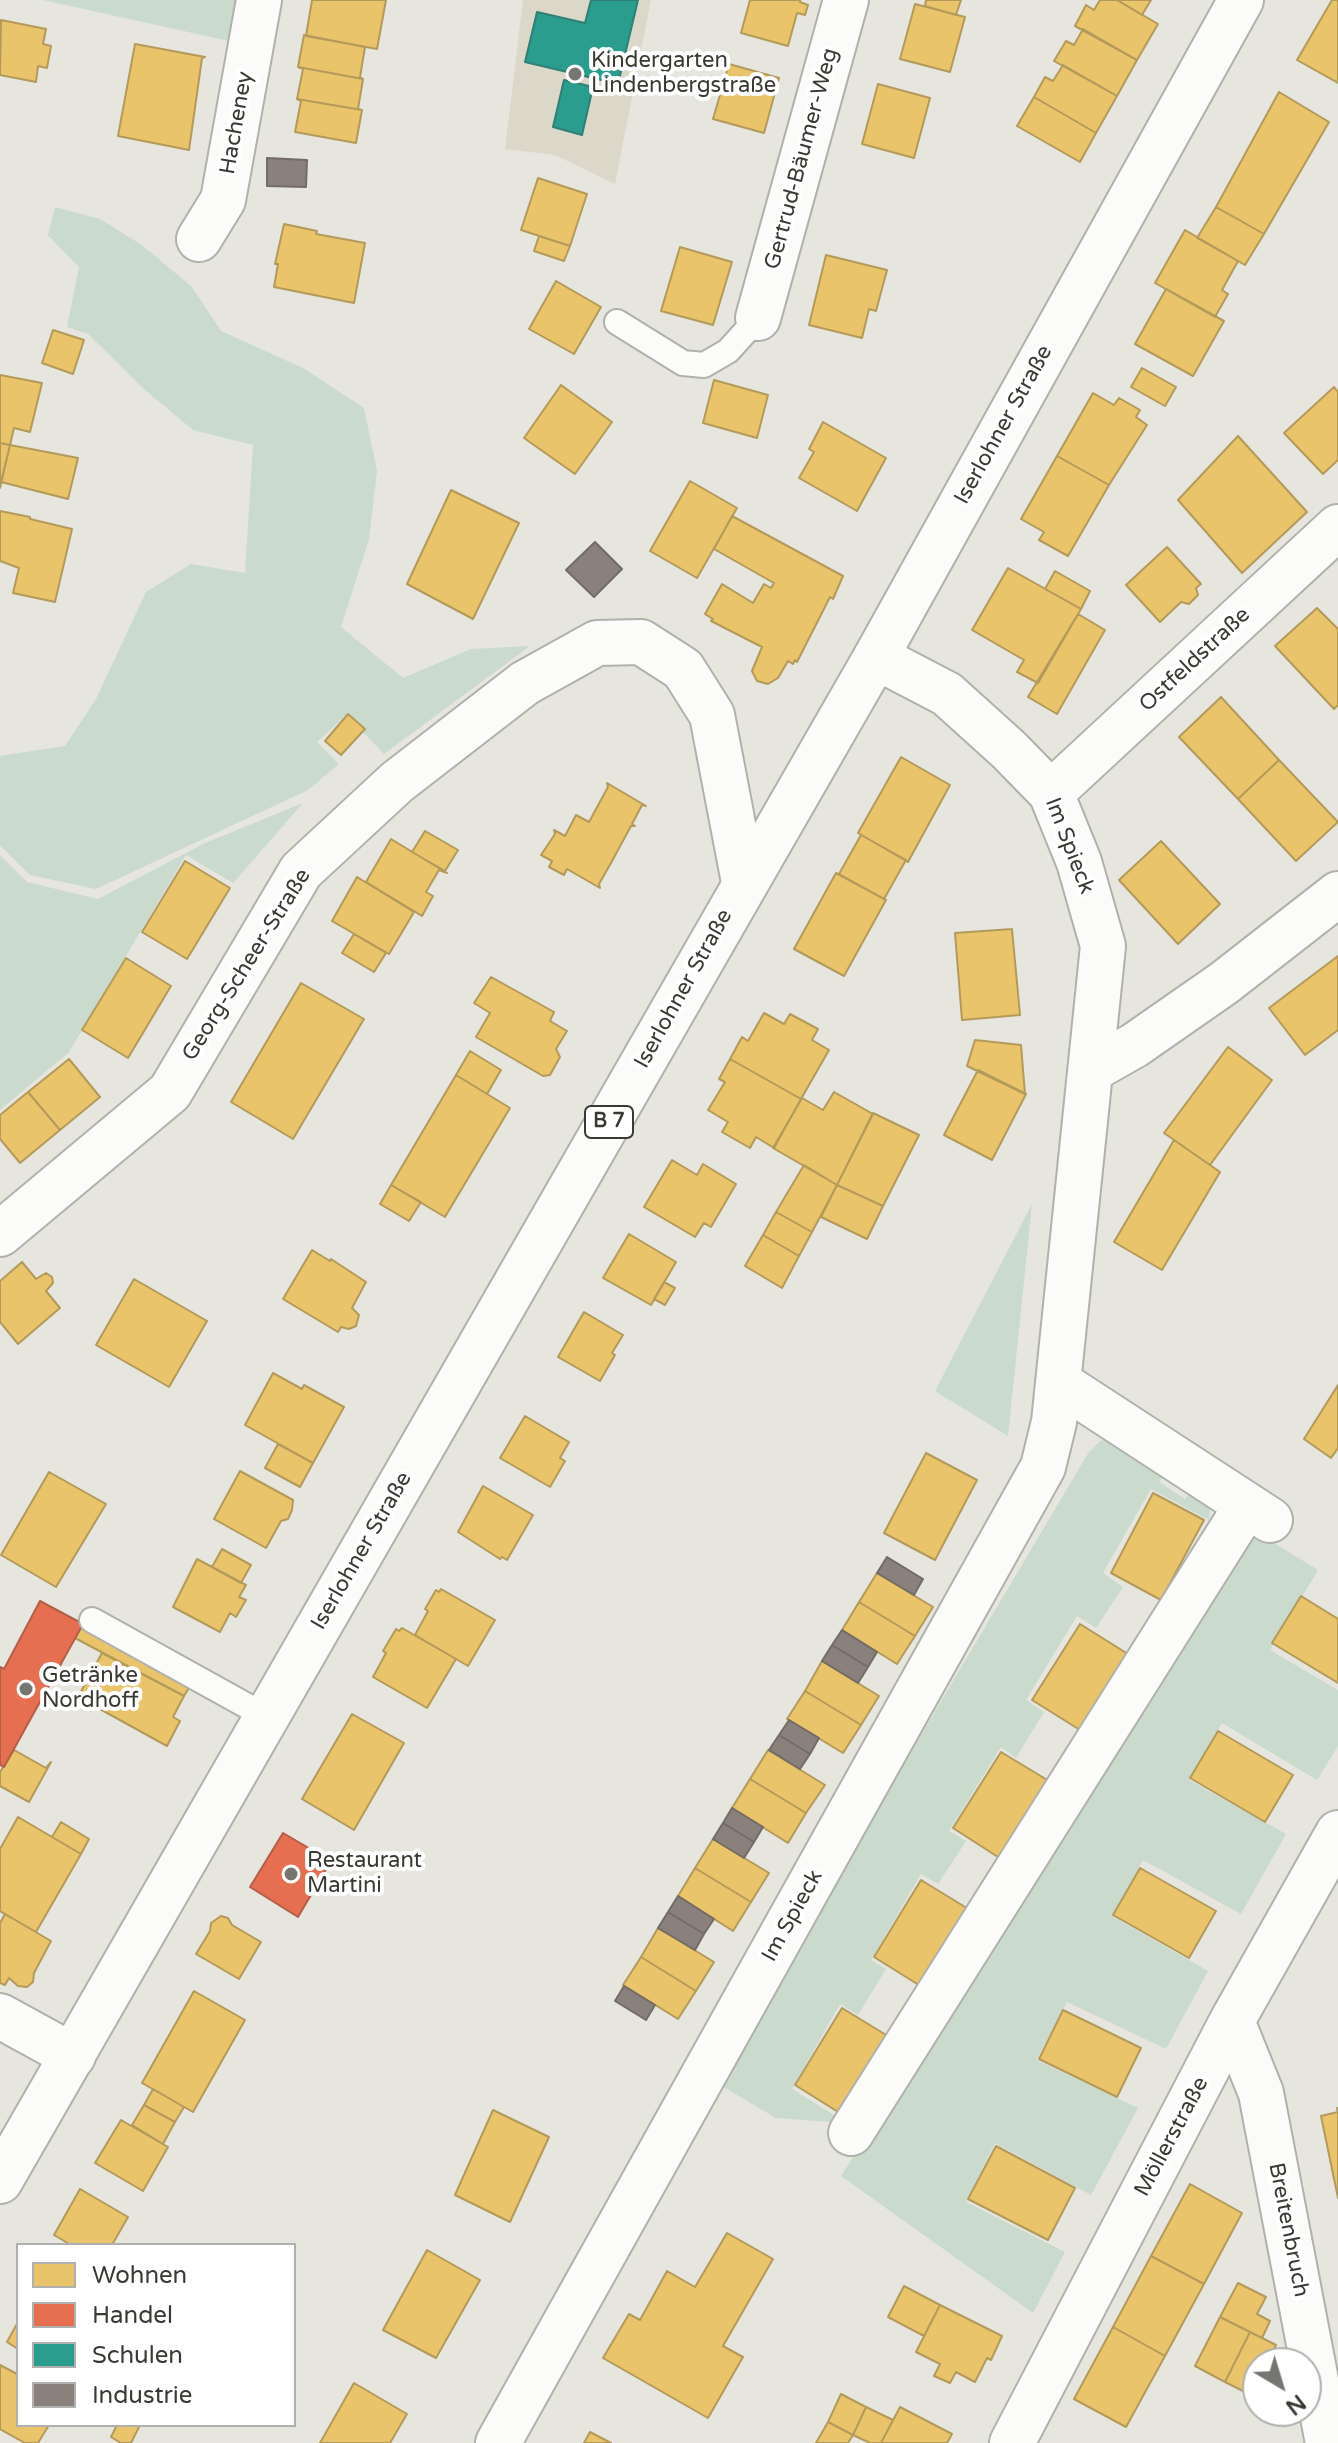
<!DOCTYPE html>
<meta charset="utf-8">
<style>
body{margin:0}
#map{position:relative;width:1338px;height:2443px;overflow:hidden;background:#e6e5de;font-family:"Varela Round",sans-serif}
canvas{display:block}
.legend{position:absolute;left:16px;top:2243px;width:280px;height:184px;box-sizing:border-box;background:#fff;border:2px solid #b0b0ae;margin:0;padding:10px 14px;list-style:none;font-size:24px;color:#3a3934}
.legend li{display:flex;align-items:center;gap:16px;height:40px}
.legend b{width:40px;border:2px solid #b0b0ae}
.north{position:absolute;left:1242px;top:2347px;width:80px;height:80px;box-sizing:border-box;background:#fff;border:2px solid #b0b0ae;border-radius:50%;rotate:142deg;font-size:22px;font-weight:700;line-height:32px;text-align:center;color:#3a3934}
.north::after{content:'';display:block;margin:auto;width:28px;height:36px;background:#767570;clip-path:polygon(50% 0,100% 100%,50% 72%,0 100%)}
</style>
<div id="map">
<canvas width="1338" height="2443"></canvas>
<ul class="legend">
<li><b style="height:22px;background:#e9c46a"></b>Wohnen</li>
<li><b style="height:22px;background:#e76f51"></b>Handel</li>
<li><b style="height:22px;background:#2a9d8f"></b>Schulen</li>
<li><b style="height:22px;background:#8a817c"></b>Industrie</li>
</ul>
<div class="north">N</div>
</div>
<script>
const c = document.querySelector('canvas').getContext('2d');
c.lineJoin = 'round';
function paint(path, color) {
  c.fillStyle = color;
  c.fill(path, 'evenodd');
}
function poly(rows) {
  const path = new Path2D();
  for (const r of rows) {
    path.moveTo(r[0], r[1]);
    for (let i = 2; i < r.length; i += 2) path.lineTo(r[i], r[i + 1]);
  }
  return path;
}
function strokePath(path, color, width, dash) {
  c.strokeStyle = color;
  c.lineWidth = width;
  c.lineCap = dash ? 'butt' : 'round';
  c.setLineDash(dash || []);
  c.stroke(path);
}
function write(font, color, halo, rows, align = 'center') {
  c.font = font + ' "Varela Round",sans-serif';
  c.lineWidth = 8;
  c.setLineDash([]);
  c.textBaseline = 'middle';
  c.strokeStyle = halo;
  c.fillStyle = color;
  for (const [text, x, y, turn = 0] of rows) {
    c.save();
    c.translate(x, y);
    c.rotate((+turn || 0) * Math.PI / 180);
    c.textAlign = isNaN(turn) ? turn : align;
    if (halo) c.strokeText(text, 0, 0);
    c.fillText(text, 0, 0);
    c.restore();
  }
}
const built = poly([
 [523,0,651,0,615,184,555,155,505,149]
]);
const green = poly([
 [43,0,236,0,229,41],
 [55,207,100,219,142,245,192,287,221,331,303,368,364,408,377,471,369,539,341,627,403,678,471,649,530,646,384,754,346,715,317,742,339,764,308,790,96,889,30,875,0,845,0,756,65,746,96,699,146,592,191,564,245,573,253,445,193,430,145,390,88,334,67,327,79,267,48,235],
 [303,803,233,883,186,855,69,1052,0,1110,0,855,27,882,98,899,203,844],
 [1032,1204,1008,1436,935,1391],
 [1112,1437,1168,1469,1159,1482,1185,1499,1194,1488,1205,1498,1210,1509,1209,1520,1151,1489,1103,1573,1123,1587,1096,1628,1077,1616,1026,1700,1044,1712,1016,1758,1001,1747,949,1831,966,1841,938,1884,921,1874,871,1960,886,1969,858,2015,840,2004,792,2089,834,2115,831,2122,776,2118,715,2082,1089,1452,1099,1442],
 [1253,1530,1318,1570,1270,1650,1338,1690,1338,1746,1317,1780,1222,1723,1189,1780,1286,1834,1241,1914,1143,1860,1112,1916,1208,1971,1166,2049,1067,2002,1036,2060,1138,2108,1091,2195,995,2143,966,2202,1065,2252,1033,2313,841,2176,1228,1564]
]);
const homes = poly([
 [312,0,386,0,377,49,306,36,312,0],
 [750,0,800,0,800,2,808,5,805,15,797,13,788,46,741,33,750,0],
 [926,0,961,0,956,15,925,6,926,0],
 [1100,0,1117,0,1158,24,1137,60,1075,26,1086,5,1094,10,1100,0],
 [1117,0,1151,0,1142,15,1117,0],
 [1332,0,1338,0,1338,83,1297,60,1332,0],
 [915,4,965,17,950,72,900,59,915,4],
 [1,20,46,29,43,44,51,46,47,68,38,66,36,82,0,75,1,20],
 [1083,29,1137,60,1117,96,1054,61,1066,41,1074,45,1083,29],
 [304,35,365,47,360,77,363,79,298,67,304,35],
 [135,44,205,57,202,58,189,150,118,136,135,44],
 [729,64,779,78,764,133,713,119,729,64],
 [1063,65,1117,96,1096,133,1034,97,1045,77,1053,81,1063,65],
 [298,67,363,79,358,109,362,110,297,99,303,69,298,67],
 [878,84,930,98,914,158,862,144,878,84],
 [1279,92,1329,122,1264,234,1216,207,1279,92],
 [1034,97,1096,133,1080,162,1017,126,1034,97],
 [297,99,362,110,356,143,295,132,301,101,297,99],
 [538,178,587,194,570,246,521,230,538,178],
 [1216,207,1264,234,1245,265,1197,238,1216,207],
 [284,224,317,231,316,234,365,243,354,303,274,287,278,264,275,264,284,224],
 [1185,230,1238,261,1222,290,1228,294,1215,317,1155,283,1185,230],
 [539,236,570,246,564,261,534,251,539,236],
 [680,247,732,262,713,325,661,311,680,247],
 [826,255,887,270,876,311,869,309,862,338,809,325,826,255],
 [556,281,601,307,574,354,529,329,556,281],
 [1166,289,1224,321,1193,376,1135,344,1166,289],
 [53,330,84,340,73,374,42,363,53,330],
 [1142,368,1176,387,1165,406,1131,387,1142,368],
 [0,375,42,383,30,432,14,428,10,445,0,443,0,375],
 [714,380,768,395,757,438,703,423,714,380],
 [561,385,612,422,575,474,524,438,561,385],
 [1334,387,1338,392,1338,460,1323,474,1284,433,1334,387],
 [1093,393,1114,405,1119,398,1140,410,1136,417,1147,425,1109,485,1057,456,1093,393],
 [823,422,886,458,857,511,799,478,814,452,809,449,823,422],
 [1238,436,1307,512,1242,573,1178,500,1238,436],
 [0,443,10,445,0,488,0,443],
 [10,445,78,458,68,499,1,482,10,445],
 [1057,456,1109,485,1068,556,1039,540,1044,532,1021,519,1057,456],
 [690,481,737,508,697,578,650,551,690,481],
 [451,490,519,523,473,619,407,584,451,490],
 [0,511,30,517,30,519,72,529,55,602,13,593,19,568,0,561,0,511],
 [732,516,843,576,833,599,830,597,797,662,795,660,793,664,788,661,778,678,768,684,757,681,752,671,762,647,711,621,713,619,705,614,722,584,753,603,764,584,771,588,774,583,714,549,732,516],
 [1167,547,1201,584,1196,588,1198,595,1189,604,1181,602,1160,622,1126,585,1167,547],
 [1008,568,1081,609,1038,683,1017,672,1024,660,972,630,1008,568],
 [1055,571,1090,591,1081,609,1045,589,1055,571],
 [1317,608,1338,629,1338,705,1334,709,1275,646,1317,608],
 [1078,614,1105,630,1057,714,1028,697,1078,614],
 [1221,697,1279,760,1238,799,1179,737,1221,697],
 [348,714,365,729,341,755,325,741,348,714],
 [901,757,950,785,908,862,858,833,901,757],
 [1279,760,1338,822,1296,861,1238,799,1279,760],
 [607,783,646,806,642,805,632,824,635,826,631,826,611,863,599,884,600,888,567,869,564,875,549,867,552,861,541,855,555,834,554,830,565,836,576,815,589,822,608,787,607,783],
 [425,831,458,850,445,871,412,852,425,831],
 [861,835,906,860,884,899,839,874,861,835],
 [391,839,447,873,439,870,426,892,433,896,422,916,366,882,391,839],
 [1161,841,1220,904,1178,944,1119,880,1161,841],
 [185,861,230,888,187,959,142,932,185,861],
 [836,873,886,900,844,976,794,949,836,873],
 [357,877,414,912,389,954,332,921,357,877],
 [1012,929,1020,1015,962,1020,955,933,1012,929],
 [354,934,386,953,374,972,342,953,354,934],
 [1338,956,1338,1030,1305,1055,1269,1008,1338,956],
 [126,958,171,986,128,1058,82,1030,126,958],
 [491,977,554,1012,550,1021,567,1031,556,1049,560,1057,550,1075,543,1076,476,1037,490,1013,474,1003,491,977],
 [301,983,364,1019,293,1139,231,1102,301,983],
 [764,1013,784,1024,790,1014,818,1029,812,1040,829,1050,801,1099,730,1059,742,1037,748,1041,764,1013],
 [975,1040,1021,1045,1025,1094,967,1066,975,1040],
 [1228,1047,1272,1080,1210,1165,1164,1133,1228,1047],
 [470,1051,501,1070,487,1094,456,1075,470,1051],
 [69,1059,100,1097,60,1130,28,1092,69,1059],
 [730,1059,801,1099,774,1148,756,1137,750,1148,722,1132,728,1122,708,1110,725,1082,719,1079,730,1059],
 [978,1070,1026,1094,992,1160,944,1135,978,1070],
 [456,1075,510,1108,445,1217,391,1185,456,1075],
 [28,1092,60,1130,20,1163,0,1139,0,1115,28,1092],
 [834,1092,873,1114,837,1185,773,1148,802,1098,823,1110,834,1092],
 [873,1113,919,1135,883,1206,837,1185,873,1113],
 [1174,1140,1220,1172,1162,1270,1114,1242,1174,1140],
 [672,1160,697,1175,703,1164,736,1184,711,1227,704,1223,695,1237,644,1207,672,1160],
 [804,1165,837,1185,812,1232,776,1212,804,1165],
 [391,1185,421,1202,409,1221,380,1204,391,1185],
 [837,1185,883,1206,867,1239,821,1217,837,1185],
 [776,1212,812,1232,799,1256,763,1235,776,1212],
 [629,1234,676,1262,651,1305,603,1278,629,1234],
 [763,1235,799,1256,782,1288,745,1266,763,1235],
 [312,1250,330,1261,331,1259,366,1282,352,1308,359,1315,356,1326,349,1329,341,1327,338,1332,283,1299,312,1250],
 [22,1262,36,1279,46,1273,52,1277,53,1283,46,1291,60,1308,18,1344,0,1322,0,1281,22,1262],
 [134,1279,207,1321,169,1387,96,1345,134,1279],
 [664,1282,675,1288,665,1305,654,1299,664,1282],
 [584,1312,623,1335,612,1353,615,1355,600,1381,558,1357,584,1312],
 [273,1373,302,1389,304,1385,344,1407,313,1463,245,1425,273,1373],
 [1338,1385,1338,1448,1331,1458,1304,1439,1338,1385],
 [525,1416,569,1442,560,1458,565,1461,550,1487,500,1458,525,1416],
 [278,1444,313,1463,300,1487,265,1468,278,1444],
 [926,1453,977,1480,935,1560,884,1533,926,1453],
 [240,1471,293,1500,292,1510,288,1519,281,1521,266,1548,214,1519,240,1471],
 [49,1472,106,1504,56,1587,1,1555,49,1472],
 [483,1486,533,1515,507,1560,502,1557,500,1559,458,1532,483,1486],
 [1153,1493,1204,1520,1161,1600,1111,1573,1153,1493],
 [222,1549,251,1565,241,1583,212,1567,222,1549],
 [197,1559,246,1585,239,1597,246,1600,236,1617,230,1613,220,1632,173,1607,197,1559],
 [877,1573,933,1607,915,1636,859,1602,877,1573],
 [441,1589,495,1620,468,1666,415,1635,428,1611,425,1609,436,1590,439,1592,441,1589],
 [1301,1596,1338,1619,1338,1683,1272,1643,1301,1596],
 [859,1602,915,1636,897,1664,842,1630,859,1602],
 [83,1624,192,1683,184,1696,75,1638,83,1624],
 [1080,1624,1128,1654,1080,1730,1032,1700,1080,1624],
 [402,1628,456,1659,427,1708,373,1677,386,1653,383,1651,396,1629,399,1631,402,1628],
 [102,1653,184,1696,173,1717,180,1721,167,1746,78,1697,102,1653],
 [822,1661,879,1696,861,1725,805,1691,822,1661],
 [805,1691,861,1725,843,1753,787,1719,805,1691],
 [352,1714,404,1743,354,1830,302,1799,352,1714],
 [1218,1731,1293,1775,1265,1822,1190,1778,1218,1731],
 [14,1750,46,1768,51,1762,29,1802,0,1786,0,1772,14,1750],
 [768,1750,825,1785,806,1813,750,1779,768,1750],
 [1001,1752,1049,1781,1001,1859,953,1828,1001,1752],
 [750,1779,806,1813,788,1843,732,1808,750,1779],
 [18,1817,81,1854,36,1932,0,1911,0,1849,18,1817],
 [61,1822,89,1839,81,1854,52,1837,61,1822],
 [713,1839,769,1873,751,1902,695,1868,713,1839],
 [695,1868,751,1902,733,1931,678,1896,695,1868],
 [1140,1868,1216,1911,1189,1958,1113,1915,1140,1868],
 [921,1880,970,1910,922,1987,874,1957,921,1880],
 [5,1914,51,1941,34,1973,33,1982,27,1987,18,1986,9,1978,5,1985,0,1983,0,1923,5,1914],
 [221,1916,228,1918,232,1925,261,1942,239,1979,196,1954,210,1931,211,1923,221,1916],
 [658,1928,714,1962,696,1991,641,1957,658,1928],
 [641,1957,696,1991,678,2019,623,1985,641,1957],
 [194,1991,245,2020,193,2112,142,2083,194,1991],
 [842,2008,891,2038,843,2115,795,2085,842,2008],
 [1063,2010,1141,2048,1117,2097,1039,2059,1063,2010],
 [153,2089,184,2107,175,2122,144,2105,153,2089],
 [144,2105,175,2122,163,2144,132,2125,144,2105],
 [1337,2108,1338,2108,1338,2198,1321,2116,1338,2112,1337,2108],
 [493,2110,549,2137,510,2222,455,2195,493,2110],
 [121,2120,168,2147,143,2191,95,2163,121,2120],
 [996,2146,1075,2188,1048,2240,968,2199,996,2146],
 [1190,2184,1242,2213,1204,2284,1151,2256,1190,2184],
 [80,2189,128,2217,112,2245,71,2245,54,2235,80,2189],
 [727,2233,773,2259,723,2346,743,2357,708,2418,603,2358,629,2314,640,2320,667,2271,695,2287,727,2233],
 [427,2250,480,2280,436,2358,383,2330,427,2250],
 [1151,2256,1204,2284,1165,2356,1113,2327,1151,2256],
 [1238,2283,1266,2297,1257,2314,1270,2321,1262,2338,1220,2317,1238,2283],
 [904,2286,940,2305,924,2336,888,2317,904,2286],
 [940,2305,1002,2336,991,2360,987,2358,975,2382,956,2372,950,2383,934,2376,940,2364,916,2352,940,2305],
 [1220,2317,1250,2332,1225,2382,1195,2366,1220,2317],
 [18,2322,18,2349,7,2342,18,2322],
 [1113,2327,1165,2356,1126,2427,1074,2399,1113,2327],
 [1250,2332,1276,2345,1267,2363,1258,2363,1258,2381,1251,2395,1225,2382,1250,2332],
 [0,2365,17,2374,18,2372,18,2425,49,2425,38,2443,25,2443,0,2429,0,2365],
 [354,2383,407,2414,390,2443,320,2443,354,2383],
 [841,2394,866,2407,853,2435,828,2422,841,2394],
 [866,2407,893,2420,881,2443,870,2443,853,2435,866,2407],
 [900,2407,952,2434,947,2443,881,2443,900,2407],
 [828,2422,853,2435,848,2443,816,2443,828,2422],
 [117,2425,140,2425,131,2443,121,2443,111,2437,117,2425],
 [590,2432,611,2443,584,2443,590,2432]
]);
const shops = poly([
 [40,1601,83,1624,4,1767,0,1765,0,1667,4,1669,40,1601],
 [283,1833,331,1861,298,1917,250,1887,283,1833]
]);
const schools = poly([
 [591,0,638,0,618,84,525,62,537,12,585,23,591,0],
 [564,80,593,87,582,135,553,127,564,80]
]);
const industry = poly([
 [267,158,307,160,306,187,267,186,267,158],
 [595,542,622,569,594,597,566,570,595,542],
 [887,1557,923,1579,914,1595,877,1573,887,1557],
 [842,1630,877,1652,868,1667,832,1645,842,1630],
 [832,1645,868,1667,858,1683,822,1661,832,1645],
 [789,1720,819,1738,810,1754,779,1735,789,1720],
 [779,1735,810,1754,800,1769,769,1750,779,1735],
 [732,1808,763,1827,754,1842,723,1823,732,1808],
 [723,1823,754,1842,744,1858,713,1839,723,1823],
 [678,1896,714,1919,704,1934,668,1912,678,1896],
 [668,1912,704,1934,695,1950,658,1928,668,1912],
 [624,1986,655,2005,646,2020,615,2001,624,1986]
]);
const service = poly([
 [617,322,683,363,704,365,728,351,758,318],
 [92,1620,267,1717]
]);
const minor = poly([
 [199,239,223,200,259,0],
 [758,318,846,0],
 [1051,793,1338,527],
 [1091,1070,1135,1045,1224,983,1338,894],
 [0,1234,170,1092,301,871,397,782,525,683,597,643,641,642,683,669,712,715,744,882],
 [1058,1382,1270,1520],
 [0,2016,73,2056],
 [1232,2021,1261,2093,1328,2443],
 [851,2133,1247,1505],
 [498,2443,1043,1467,1054,1422,1103,946,1079,862,1051,793,1009,750,947,694,876,657],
 [1012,2443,1232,2021,1338,1833]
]);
const primary = poly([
 [0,2181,876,657,1241,0]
]);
const markers = [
 [575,74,8,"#767570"],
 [26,1689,8,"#767570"],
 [291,1874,8,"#767570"]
];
const shields = [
 [609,1122,48]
];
const shieldNames = [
 ["B 7",609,1122]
];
const poiNames = [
 ["Kindergarten",591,61],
 ["Lindenbergstraße",591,86],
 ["Getränke",42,1676],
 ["Nordhoff",42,1701],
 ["Restaurant",307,1861],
 ["Martini",307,1886]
];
const streetNames = [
 ["Hacheney",237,123,-80],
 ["Gertrud-Bäumer-Weg",802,159,-75],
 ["Iserlohner Straße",1004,425,-61],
 ["Ostfeldstraße",1195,660,-43],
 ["Im Spieck",1069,846,69],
 ["Georg-Scheer-Straße",247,965,-58],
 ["Iserlohner Straße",684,989,-61],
 ["Iserlohner Straße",362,1551,-60],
 ["Im Spieck",793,1916,-61],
 ["Möllerstraße",1172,2137,-62],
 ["Breitenbruch",1288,2230,79]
];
paint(built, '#dbd8ca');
paint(green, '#cadbce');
paint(homes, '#e9c46a');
strokePath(homes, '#b49a5a', 2);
paint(shops, '#e76f51');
strokePath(shops, '#b35f48', 2);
paint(schools, '#2a9d8f');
strokePath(schools, '#2f7f74', 2);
paint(industry, '#8a817c');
strokePath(industry, '#726b66', 2);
strokePath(service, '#b1b1ab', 28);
strokePath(minor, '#b1b1ab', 48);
strokePath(primary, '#b1b1ab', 48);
strokePath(service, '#fbfbfa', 24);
strokePath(minor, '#fbfbfa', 44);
strokePath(primary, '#fbfbfa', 44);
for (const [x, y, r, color] of markers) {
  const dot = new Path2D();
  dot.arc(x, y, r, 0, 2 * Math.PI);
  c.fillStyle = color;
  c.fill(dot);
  strokePath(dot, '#fff', 3);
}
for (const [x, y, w] of shields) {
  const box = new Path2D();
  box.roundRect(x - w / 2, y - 16, w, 32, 6);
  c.fillStyle = '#fff';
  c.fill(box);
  strokePath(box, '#3a3934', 2);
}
write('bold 20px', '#3a3934', null, shieldNames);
write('22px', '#3a3934', '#fff', poiNames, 'left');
write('22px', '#3a3934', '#fff', streetNames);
</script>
